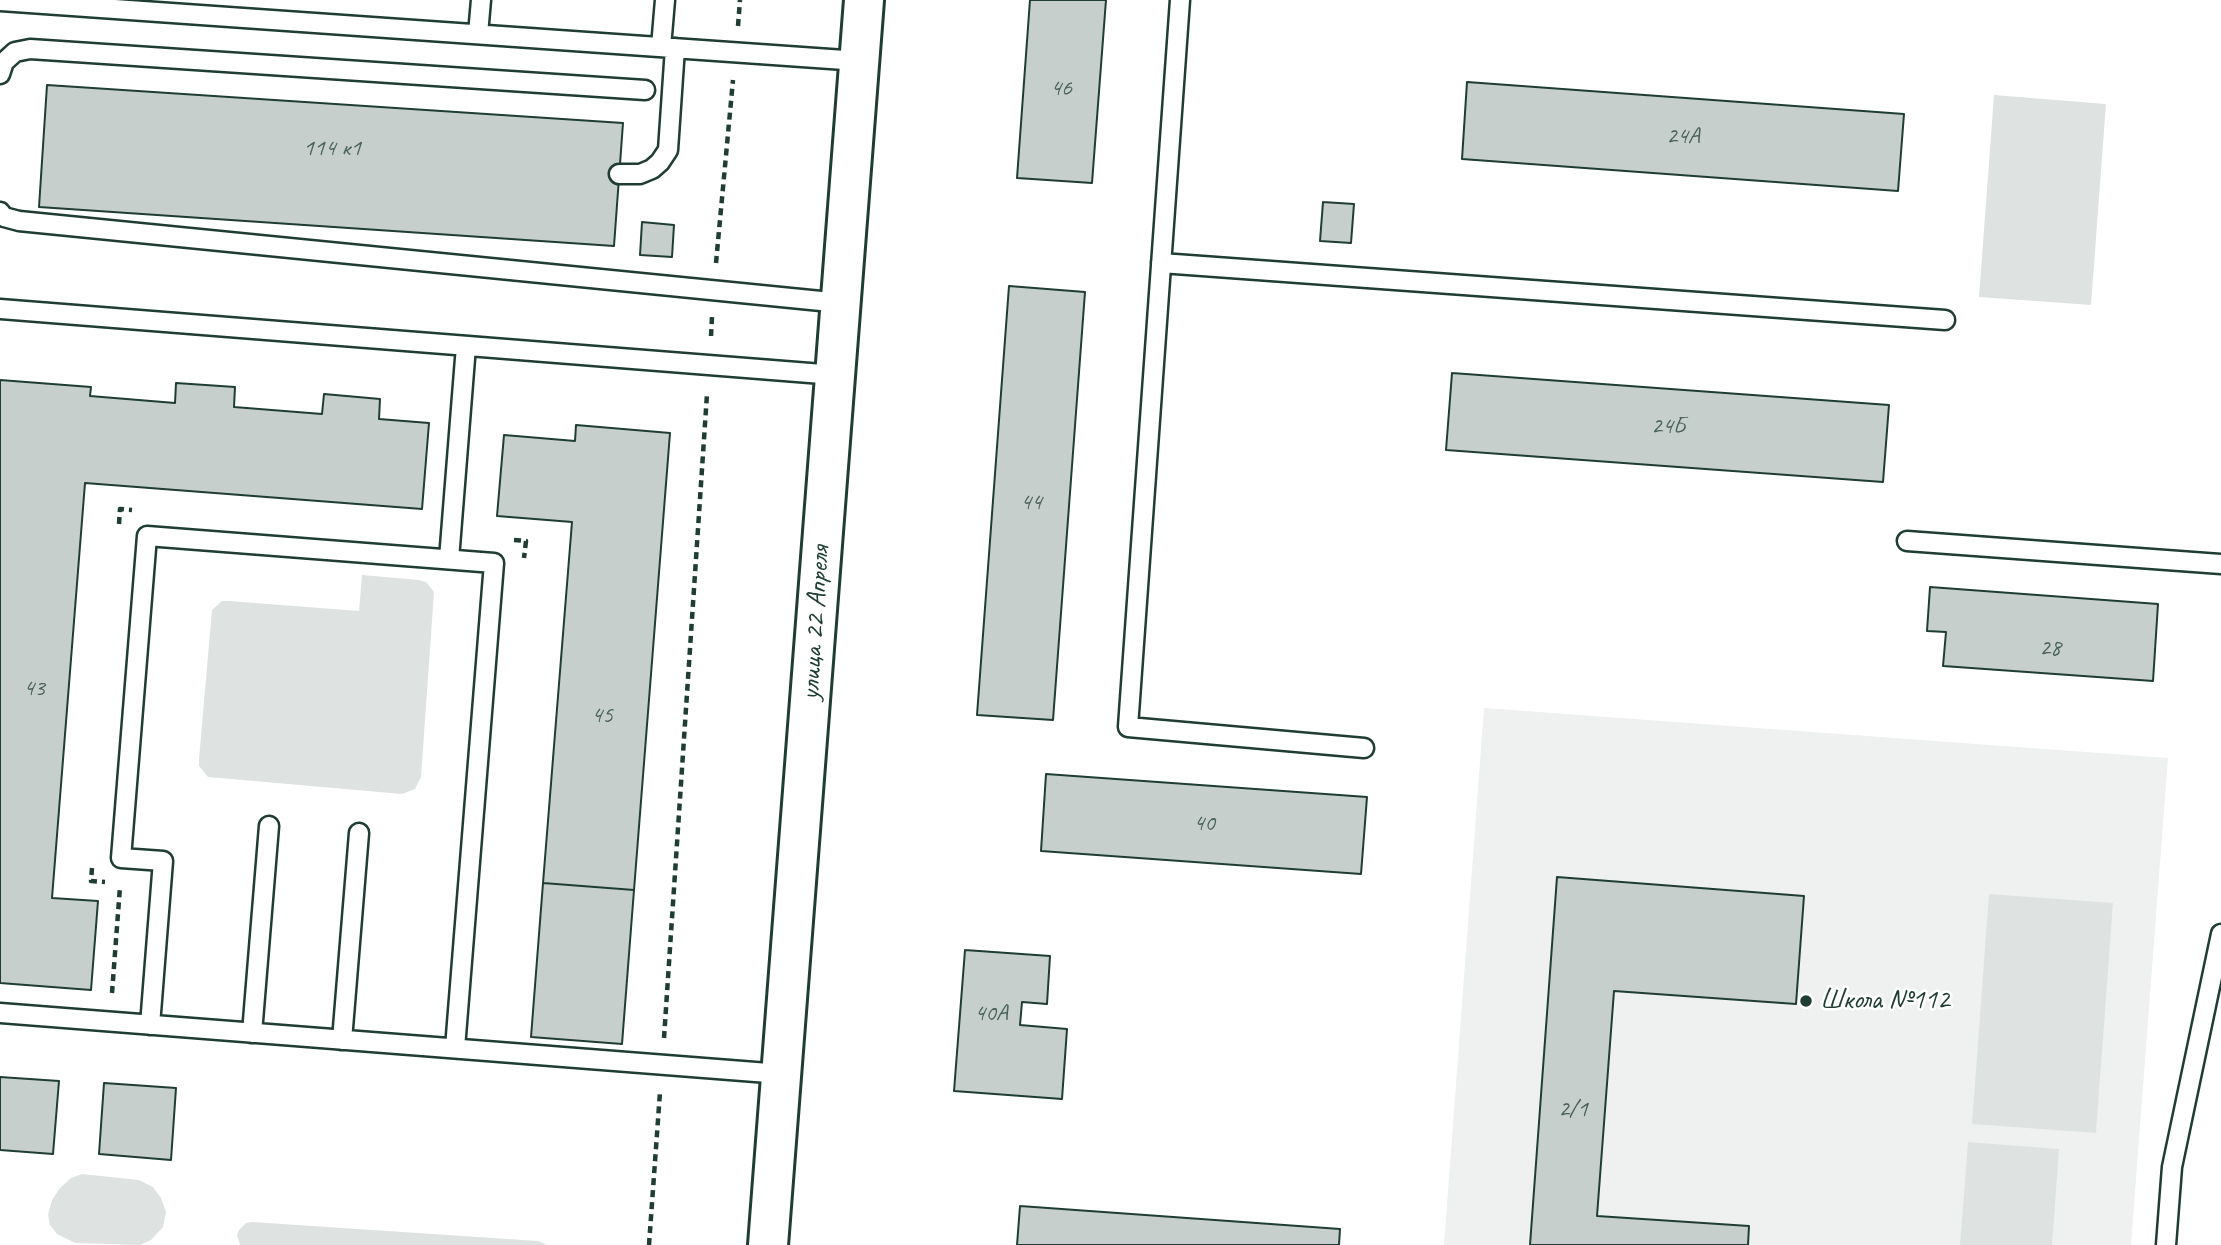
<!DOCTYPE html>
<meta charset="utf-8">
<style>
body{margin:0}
canvas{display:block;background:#fff}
</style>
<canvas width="2221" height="1245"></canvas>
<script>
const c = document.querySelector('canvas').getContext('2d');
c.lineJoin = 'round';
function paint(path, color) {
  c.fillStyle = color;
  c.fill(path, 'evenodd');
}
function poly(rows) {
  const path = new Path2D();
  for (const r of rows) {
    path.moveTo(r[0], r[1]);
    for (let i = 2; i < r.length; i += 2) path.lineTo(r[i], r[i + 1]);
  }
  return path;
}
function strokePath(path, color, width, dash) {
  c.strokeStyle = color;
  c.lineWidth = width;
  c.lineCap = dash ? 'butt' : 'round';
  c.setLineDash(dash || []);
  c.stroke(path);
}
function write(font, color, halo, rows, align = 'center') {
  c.font = font + ' Caveat,sans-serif';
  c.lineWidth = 5;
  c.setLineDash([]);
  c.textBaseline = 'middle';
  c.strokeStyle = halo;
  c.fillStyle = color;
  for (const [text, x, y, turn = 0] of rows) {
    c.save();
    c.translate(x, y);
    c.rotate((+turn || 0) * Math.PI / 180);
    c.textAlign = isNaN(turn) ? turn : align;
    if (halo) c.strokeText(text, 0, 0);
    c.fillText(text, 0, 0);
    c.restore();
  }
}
const built = poly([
 [1484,708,2168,758,2131,1245,1444,1245]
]);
const green = poly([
 [1994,95,2106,104,2091,305,1979,297],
 [362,575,419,580,426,582,434,592,421,777,415,789,402,794,208,777,199,766,199,759,212,610,222,601,229,601,359,611],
 [1989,894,2113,903,2096,1133,1972,1124],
 [1968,1142,2059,1149,2052,1245,1960,1245],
 [82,1174,139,1180,153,1187,161,1198,166,1212,163,1227,151,1240,140,1245,75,1243,57,1234,50,1225,48,1215,52,1200,60,1188,71,1178],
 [252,1222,538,1241,547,1245,240,1245,237,1235,239,1230,246,1223]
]);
const building = poly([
 [1030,0,1106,0,1092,183,1017,178,1030,0],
 [1467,82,1904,114,1898,191,1462,159,1467,82],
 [47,85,623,123,614,246,39,207,47,85],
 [1323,202,1354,204,1351,243,1320,241,1323,202],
 [642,222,674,225,672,257,640,255,642,222],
 [1009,286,1085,292,1053,720,977,715,1009,286],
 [1452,373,1889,405,1883,482,1446,450,1452,373],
 [0,380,91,387,90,396,175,403,176,383,235,387,234,407,322,414,324,394,380,399,379,419,429,423,422,509,85,483,52,898,98,901,91,990,0,983,0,380],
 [576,425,670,433,634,890,543,883,572,522,497,516,504,435,575,441,576,425],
 [1930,587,2158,604,2153,681,1943,666,1946,632,1927,631,1930,587],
 [1046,774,1367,797,1361,874,1041,851,1046,774],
 [1557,877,1804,896,1796,1004,1614,991,1597,1216,1749,1226,1748,1245,1530,1245,1557,877],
 [543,883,634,890,622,1044,531,1037,543,883],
 [965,950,1050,956,1047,1004,1022,1002,1020,1025,1067,1029,1062,1099,954,1091,965,950],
 [0,1077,59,1081,53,1154,0,1150,0,1077],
 [104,1083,176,1088,171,1160,99,1154,104,1083],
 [1020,1206,1340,1229,1339,1245,1017,1245,1020,1206]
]);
const path = poly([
 [738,26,740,0],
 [716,263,733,80],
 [711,336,712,317],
 [119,524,120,509,132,510],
 [514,540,526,541,524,558],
 [92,868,91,881,105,882],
 [112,993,120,887],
 [664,1038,707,394],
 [649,1245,660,1092]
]);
const service = poly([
 [1180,0,1128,727,1364,748],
 [0,1,859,61],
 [478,34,481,0],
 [661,47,665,0],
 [0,74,4,62,15,52,30,49,645,90],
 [619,174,640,174,652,169,660,162,668,150,675,48],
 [0,212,4,217,19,221,841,303],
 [1161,263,1945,320],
 [0,309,835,375],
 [1907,541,2221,564],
 [449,559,466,346],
 [0,1013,781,1074],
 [150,1025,163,861,121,858,147,536,494,563,455,1048],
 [252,1033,269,826],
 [342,1040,359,833],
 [2166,1245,2172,1167,2221,934]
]);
const secondary = poly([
 [768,1245,864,0]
]);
const markers = [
 [1806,1001,7,"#1f3d34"]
];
const numberNames = [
 ["46",1061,89],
 ["24А",1683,137],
 ["114 к1",332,149],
 ["24Б",1668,427],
 ["44",1031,503],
 ["28",2050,649],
 ["43",34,689],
 ["45",602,716],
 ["40",1204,824],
 ["40А",991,1014],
 ["2/1",1573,1110]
];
const streetNames = [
 ["улица 22 Апреля",816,623,-86]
];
const poiNames = [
 ["Школа №112",1820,1001]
];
paint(built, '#eef1f0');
paint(green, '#dee3e2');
paint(building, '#c7cfcc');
strokePath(building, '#1f3d34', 2);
strokePath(service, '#1f3d34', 23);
strokePath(secondary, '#1f3d34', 44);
strokePath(path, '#1f3d34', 4.5, [7, 5]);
strokePath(service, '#fff', 18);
strokePath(secondary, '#fff', 38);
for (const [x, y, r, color] of markers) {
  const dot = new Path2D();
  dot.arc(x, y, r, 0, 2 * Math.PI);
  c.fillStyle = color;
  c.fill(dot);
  strokePath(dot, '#fff', 2.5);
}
write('24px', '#49625a', null, numberNames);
write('28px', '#1f3d34', '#fff', streetNames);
write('28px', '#1f3d34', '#fff', poiNames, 'left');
</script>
